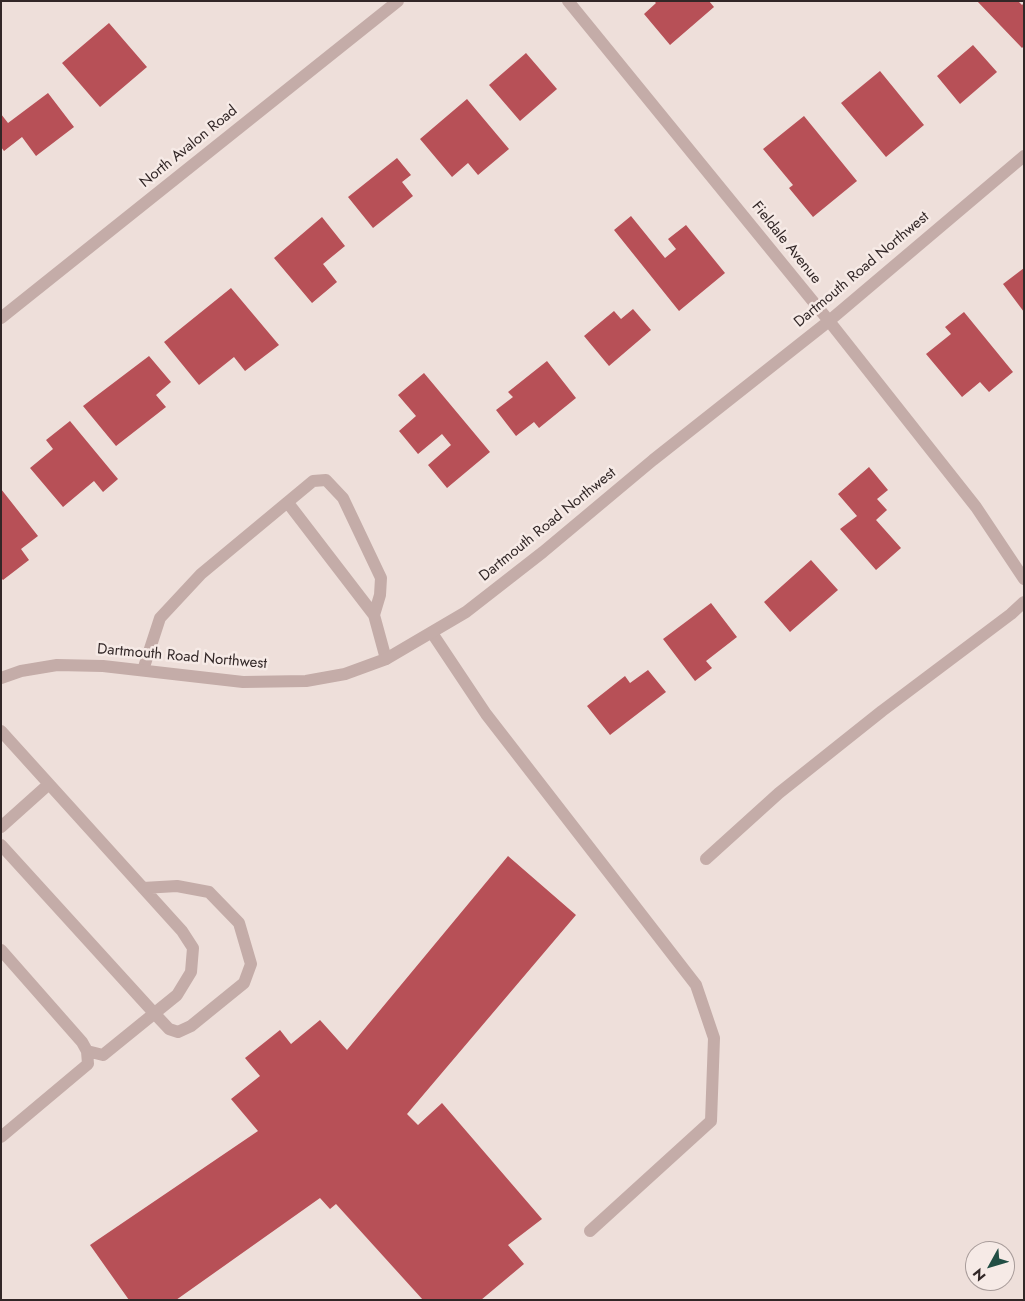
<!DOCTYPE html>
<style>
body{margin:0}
#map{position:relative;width:1025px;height:1301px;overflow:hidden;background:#eedfda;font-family:Jost,sans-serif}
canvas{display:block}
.frame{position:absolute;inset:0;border:2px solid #322727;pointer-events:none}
.north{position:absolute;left:965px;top:1241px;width:50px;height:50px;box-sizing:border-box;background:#f6eae6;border:1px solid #a89c9a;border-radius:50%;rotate:231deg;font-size:14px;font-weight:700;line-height:20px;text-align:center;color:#322727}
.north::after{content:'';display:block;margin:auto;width:18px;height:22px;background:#224e44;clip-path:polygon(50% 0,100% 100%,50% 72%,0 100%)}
</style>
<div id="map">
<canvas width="1025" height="1301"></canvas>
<div class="frame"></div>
<div class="north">N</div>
</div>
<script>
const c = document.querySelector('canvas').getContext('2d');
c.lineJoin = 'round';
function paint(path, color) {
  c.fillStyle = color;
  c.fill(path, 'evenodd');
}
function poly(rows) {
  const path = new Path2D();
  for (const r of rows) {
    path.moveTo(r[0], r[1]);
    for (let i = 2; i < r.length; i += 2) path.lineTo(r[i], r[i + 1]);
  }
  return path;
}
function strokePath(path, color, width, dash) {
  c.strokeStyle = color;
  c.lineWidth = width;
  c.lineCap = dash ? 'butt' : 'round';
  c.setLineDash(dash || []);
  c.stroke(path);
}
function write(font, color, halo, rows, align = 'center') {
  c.font = font + ' Jost,sans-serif';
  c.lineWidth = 5;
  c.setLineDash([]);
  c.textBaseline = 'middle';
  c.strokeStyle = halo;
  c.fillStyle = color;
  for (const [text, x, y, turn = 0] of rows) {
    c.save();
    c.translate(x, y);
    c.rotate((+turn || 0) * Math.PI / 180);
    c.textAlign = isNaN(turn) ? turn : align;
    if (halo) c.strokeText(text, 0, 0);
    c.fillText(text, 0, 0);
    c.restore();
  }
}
const building = poly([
 [654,1,709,1,714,7,670,45,644,14,656,3],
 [977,1,1018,1,1022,5,1024,3,1024,46,1022,48],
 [109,23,147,67,100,107,62,63],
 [973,45,997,72,960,104,937,76],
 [526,53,557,89,520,121,489,85],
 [880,71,924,125,886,157,841,103],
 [48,93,74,127,36,156,22,137,4,151,1,147,1,114,8,123],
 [467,99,509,149,478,175,468,163,452,177,420,139],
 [804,116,857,181,813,217,789,188,793,185,763,149],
 [397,158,411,175,402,182,413,196,373,228,348,197],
 [631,216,665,258,676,249,668,239,686,225,725,273,679,311,614,230],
 [322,217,345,246,323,264,337,282,312,303,274,258],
 [1024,268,1024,312,1003,284],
 [231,288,279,345,245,371,234,357,199,385,164,342],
 [633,309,651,330,609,366,584,336,614,311,621,319],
 [964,312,1013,372,989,392,980,382,962,397,926,354,951,334,945,327],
 [149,356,171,382,156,395,166,407,116,446,83,406],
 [547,361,576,398,539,428,534,422,516,436,496,410,513,397,508,392],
 [424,373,490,452,447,488,428,465,451,445,442,434,418,454,399,431,416,416,398,395],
 [70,421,118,479,103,492,94,481,63,507,30,468,53,449,46,440],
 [869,467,888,490,877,499,887,510,876,520,901,548,876,570,840,529,857,516,838,494],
 [1,489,38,536,21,549,29,560,3,580,1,578],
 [811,560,838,590,790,632,764,602],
 [711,603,737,637,706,661,712,668,695,681,663,639],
 [648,670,666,692,610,735,587,706,625,676,630,683],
 [508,856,576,915,407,1114,418,1125,442,1103,542,1219,508,1245,524,1264,481,1300,423,1300,336,1204,330,1209,320,1198,176,1300,129,1300,90,1245,258,1131,231,1099,260,1076,245,1058,280,1030,291,1044,320,1020,347,1050]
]);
const service = poly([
 [288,503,374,615],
 [432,633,486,714,696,985,714,1038,711,1121,590,1231],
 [143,670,160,618,201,574,313,481,326,480,343,498,381,578,380,595,374,615,386,659],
 [1,731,182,931,193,948,191,972,177,995,103,1055,87,1051],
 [1,827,49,784],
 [1,845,154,1013,169,1029,178,1032,191,1026,244,983,251,964,239,923,209,892,177,886,143,888],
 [1,950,82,1042,87,1051,88,1064,1,1137]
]);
const minor = poly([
 [568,1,829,321,976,507,1024,579],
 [1,318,398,1],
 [1,678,21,671,57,665,103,666,243,682,306,681,345,674,386,659,466,612,543,552,653,460,829,321,1024,156],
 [706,859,779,793,882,711,1011,614,1024,602]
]);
const streetNames = [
 ["North Avalon Road",189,147,-39],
 ["Fieldale Avenue",786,243,51],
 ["Dartmouth Road Northwest",862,270,-40],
 ["Dartmouth Road Northwest",548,525,-39],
 ["Dartmouth Road Northwest",182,657,5]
];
paint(building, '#b75057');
strokePath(service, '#c4aca8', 12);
strokePath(minor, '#c4aca8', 12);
write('15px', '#322727', '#f6eae6', streetNames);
</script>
